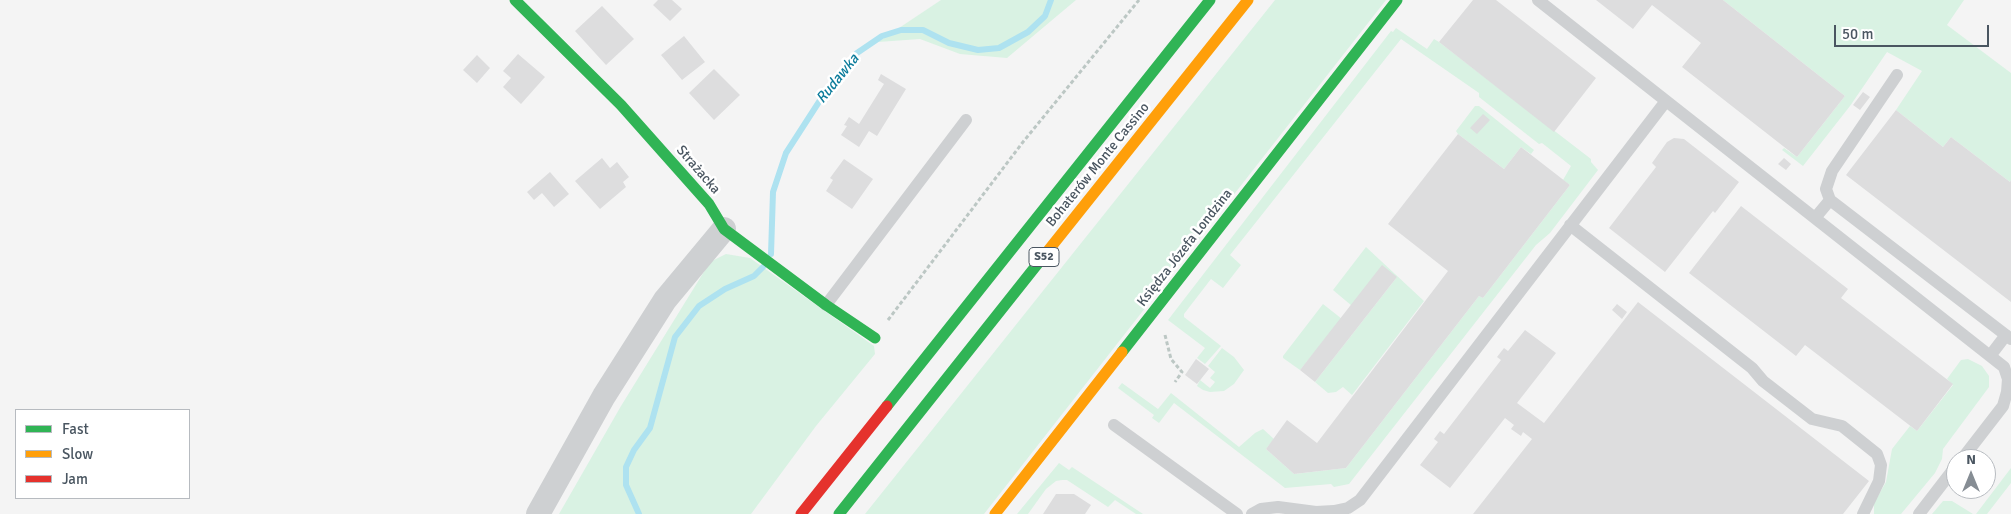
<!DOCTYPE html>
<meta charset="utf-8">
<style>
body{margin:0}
#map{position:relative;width:2011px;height:514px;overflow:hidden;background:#f4f4f4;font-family:Signika,sans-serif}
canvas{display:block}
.legend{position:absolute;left:15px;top:409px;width:175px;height:90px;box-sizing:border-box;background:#fff;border:1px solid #b7bbc0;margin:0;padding:6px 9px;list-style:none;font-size:15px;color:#4a5661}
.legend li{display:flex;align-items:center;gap:10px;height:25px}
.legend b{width:25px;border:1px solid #b7bbc0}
.north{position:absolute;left:1946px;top:449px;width:50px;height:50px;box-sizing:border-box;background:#fff;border:1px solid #b7bbc0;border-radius:50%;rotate:0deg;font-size:14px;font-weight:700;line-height:20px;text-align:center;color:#4a5661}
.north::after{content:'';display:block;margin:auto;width:18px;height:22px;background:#868d94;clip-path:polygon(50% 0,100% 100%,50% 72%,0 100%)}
.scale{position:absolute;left:1834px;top:25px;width:155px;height:22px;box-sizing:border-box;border:2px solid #4a5661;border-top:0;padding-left:6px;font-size:15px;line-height:18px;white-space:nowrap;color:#4a5661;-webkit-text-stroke:4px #fff;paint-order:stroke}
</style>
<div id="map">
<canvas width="2011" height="514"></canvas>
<ul class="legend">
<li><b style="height:6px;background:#30b455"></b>Fast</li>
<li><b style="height:6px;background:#ff9f0a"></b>Slow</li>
<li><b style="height:6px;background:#e5322d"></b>Jam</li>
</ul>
<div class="north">N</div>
<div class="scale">50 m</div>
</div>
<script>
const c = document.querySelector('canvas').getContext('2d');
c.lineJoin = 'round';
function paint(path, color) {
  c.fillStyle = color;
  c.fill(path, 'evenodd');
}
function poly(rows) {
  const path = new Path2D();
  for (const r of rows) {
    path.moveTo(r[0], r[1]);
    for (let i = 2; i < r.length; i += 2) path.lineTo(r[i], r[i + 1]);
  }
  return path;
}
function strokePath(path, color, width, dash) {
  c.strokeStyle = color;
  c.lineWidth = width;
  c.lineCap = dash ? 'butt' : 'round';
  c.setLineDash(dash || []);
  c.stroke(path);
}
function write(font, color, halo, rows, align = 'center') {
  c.font = font + ' Signika,sans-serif';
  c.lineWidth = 5;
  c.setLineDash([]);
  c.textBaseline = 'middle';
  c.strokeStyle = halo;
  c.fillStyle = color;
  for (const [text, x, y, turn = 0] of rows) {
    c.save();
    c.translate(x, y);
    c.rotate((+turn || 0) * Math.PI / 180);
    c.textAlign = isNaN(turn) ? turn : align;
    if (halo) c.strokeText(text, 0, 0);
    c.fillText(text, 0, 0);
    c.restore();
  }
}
const green = poly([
 [941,0,1076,0,1007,58,960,54,920,39,878,42],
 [1275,0,1386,0,984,514,865,514],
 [1723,0,1964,0,1947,25,2011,73,2011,180,2010,182,1951,137,1943,147,1896,110,1922,71,1887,52,1850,106,1803,166,1782,150,1784,148,1797,157,1845,96],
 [1396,28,1427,49,1434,39,1439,42,1591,159,1591,162,1598,170,1550,233,1536,245,1349,484,1334,487,1331,484,1285,488,1174,403,1159,423,1152,418,1154,415,1118,388,1122,383,1158,409,1171,393,1239,447,1255,433,1263,429,1274,439,1266,449,1294,474,1346,468,1479,296,1483,298,1570,185,1563,180,1571,166,1542,143,1539,144,1479,97,1479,93,1401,39,1230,255,1241,265,1223,288,1211,279,1184,314,1184,317,1221,346,1205,364,1197,358,1205,348,1168,320,1391,31,1393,32],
 [1475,106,1479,106,1534,150,1531,154,1521,147,1504,169,1458,134,1456,131],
 [1366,247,1424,301,1352,395,1343,387,1336,392,1328,393,1315,382,1397,277,1352,306,1333,290],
 [726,254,750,258,874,346,875,354,816,426,751,514,559,514,621,406,710,262],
 [1323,304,1342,319,1300,370,1283,358,1283,356],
 [1222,348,1234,357,1244,370,1234,384,1224,391,1210,392,1203,390,1197,386,1200,380,1210,388,1215,382,1210,378,1215,372,1208,366],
 [1968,359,1982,366,1989,376,1989,387,1943,449,1942,459,1935,473,1901,514,1874,514,1874,503,1886,482,1892,449,1910,426,1917,431,1953,385,1947,379,1961,360],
 [1059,463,1069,470,1072,467,1143,514,1136,514,1115,500,1108,507,1067,480,1062,480,1056,481,1046,489,1028,514,1017,514],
 [2011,468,2011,483,1987,514,1976,514],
 [1943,501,1952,501,1973,514,1932,514]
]);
const stream = poly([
 [771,254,773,192,786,153,826,91,857,53,882,36,901,30,923,30,949,43,978,50,999,48,1028,32,1045,16,1051,0],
 [639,514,626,485,626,467,634,450,650,428,675,337,699,306,725,289,754,276,763,267]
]);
const building = poly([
 [658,0,672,0,682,9,670,21,653,5],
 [1473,0,1496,0,1596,78,1554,132,1439,42],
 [1596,0,1723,0,1845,96,1797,157,1682,67,1701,43,1652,5,1633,29],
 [602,6,634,39,606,65,575,31],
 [684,36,705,62,682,80,661,55],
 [518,54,545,77,521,104,503,87,511,78,503,71],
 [477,55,490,68,477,83,463,70],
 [714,69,740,95,714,120,689,93],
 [881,74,906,89,877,136,869,131,859,147,841,135,847,126,844,125,849,117,859,124,884,84,878,80],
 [1863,92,1870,97,1860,110,1853,105],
 [1896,110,1943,147,1951,137,2010,182,2011,180,2011,302,1846,175],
 [1483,114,1490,120,1477,134,1470,128],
 [1458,134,1504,169,1521,147,1570,185,1483,298,1479,296,1346,468,1294,474,1266,449,1287,420,1317,443,1448,271,1388,224],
 [1674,138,1684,139,1739,182,1715,213,1713,211,1665,272,1609,228,1656,167,1652,163,1667,142],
 [602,158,610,168,617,162,629,177,623,182,626,187,600,209,575,181],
 [1784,158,1791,164,1786,170,1778,164],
 [844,159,873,179,852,209,826,191,833,180,830,178],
 [550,172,569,194,554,207,542,193,534,200,527,192],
 [1741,206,1848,289,1841,298,1953,384,1917,431,1805,345,1796,356,1689,273],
 [1382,265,1397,277,1315,382,1300,370],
 [1638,302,1869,481,1843,514,1473,514,1532,439,1523,432,1521,436,1511,429,1514,425,1505,418,1450,488,1420,465,1438,442,1434,439,1440,431,1444,434,1501,360,1497,357,1504,348,1508,351,1525,330,1556,353,1517,403,1544,423],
 [1617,304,1627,312,1622,319,1612,310],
 [1196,359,1209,369,1197,384,1185,375],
 [1056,494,1074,494,1091,505,1085,514,1043,514]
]);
const path = poly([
 [888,320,1023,142,1139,0],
 [1165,335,1171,359,1182,372,1175,382]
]);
const lane = poly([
 [1538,0,2004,367,2008,379,2007,392,2003,406,1962,459],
 [1830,200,2011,339],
 [1815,218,1830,200,1826,189,1832,171,1897,75],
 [1570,225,1752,368,1763,381,1812,419,1842,426,1877,454,1881,465,1879,481,1863,514],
 [826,305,966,120],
 [1990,356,2006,335],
 [1114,425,1237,514],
 [1252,514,1261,509,1278,507,1316,512,1334,511,1348,508,1360,500,1666,101],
 [1919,514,1956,466]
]);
const street = poly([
 [538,514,604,396,665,300,724,229]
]);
const fast = poly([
 [515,0,621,105,709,204,724,229,826,305,875,338],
 [1122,352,1397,0],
 [887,406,1210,0],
 [839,514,1047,252]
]);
const slow = poly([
 [1047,252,1248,0],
 [995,514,1122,352]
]);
const jam = poly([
 [801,514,887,406]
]);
const shields = [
 [1044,257,30]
];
const shieldNames = [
 ["S52",1044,257]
];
const streetNames = [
 ["Bohaterów Monte Cassino",1098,165,-51],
 ["Strażacka",698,170,49],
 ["Księdza Józefa Londzina",1185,248,-52]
];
const waterNames = [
 ["Rudawka",838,79,-51]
];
paint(green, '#d9f2e3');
strokePath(stream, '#aee2f0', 6);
paint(building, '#ddddde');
strokePath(path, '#bcc7c4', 3, [4, 2.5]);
strokePath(lane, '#ced0d2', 12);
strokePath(street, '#ced0d2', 24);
strokePath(fast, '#30b455', 11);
strokePath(slow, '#ff9f0a', 11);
strokePath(jam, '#e5322d', 11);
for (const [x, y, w] of shields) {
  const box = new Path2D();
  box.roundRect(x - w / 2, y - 9.5, w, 19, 4);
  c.fillStyle = '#fff';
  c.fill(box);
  strokePath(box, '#4a5661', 1);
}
write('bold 12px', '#4a5661', null, shieldNames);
write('14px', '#4a5661', '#fff', streetNames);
write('italic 15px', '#0c7c9b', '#fff', waterNames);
</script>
